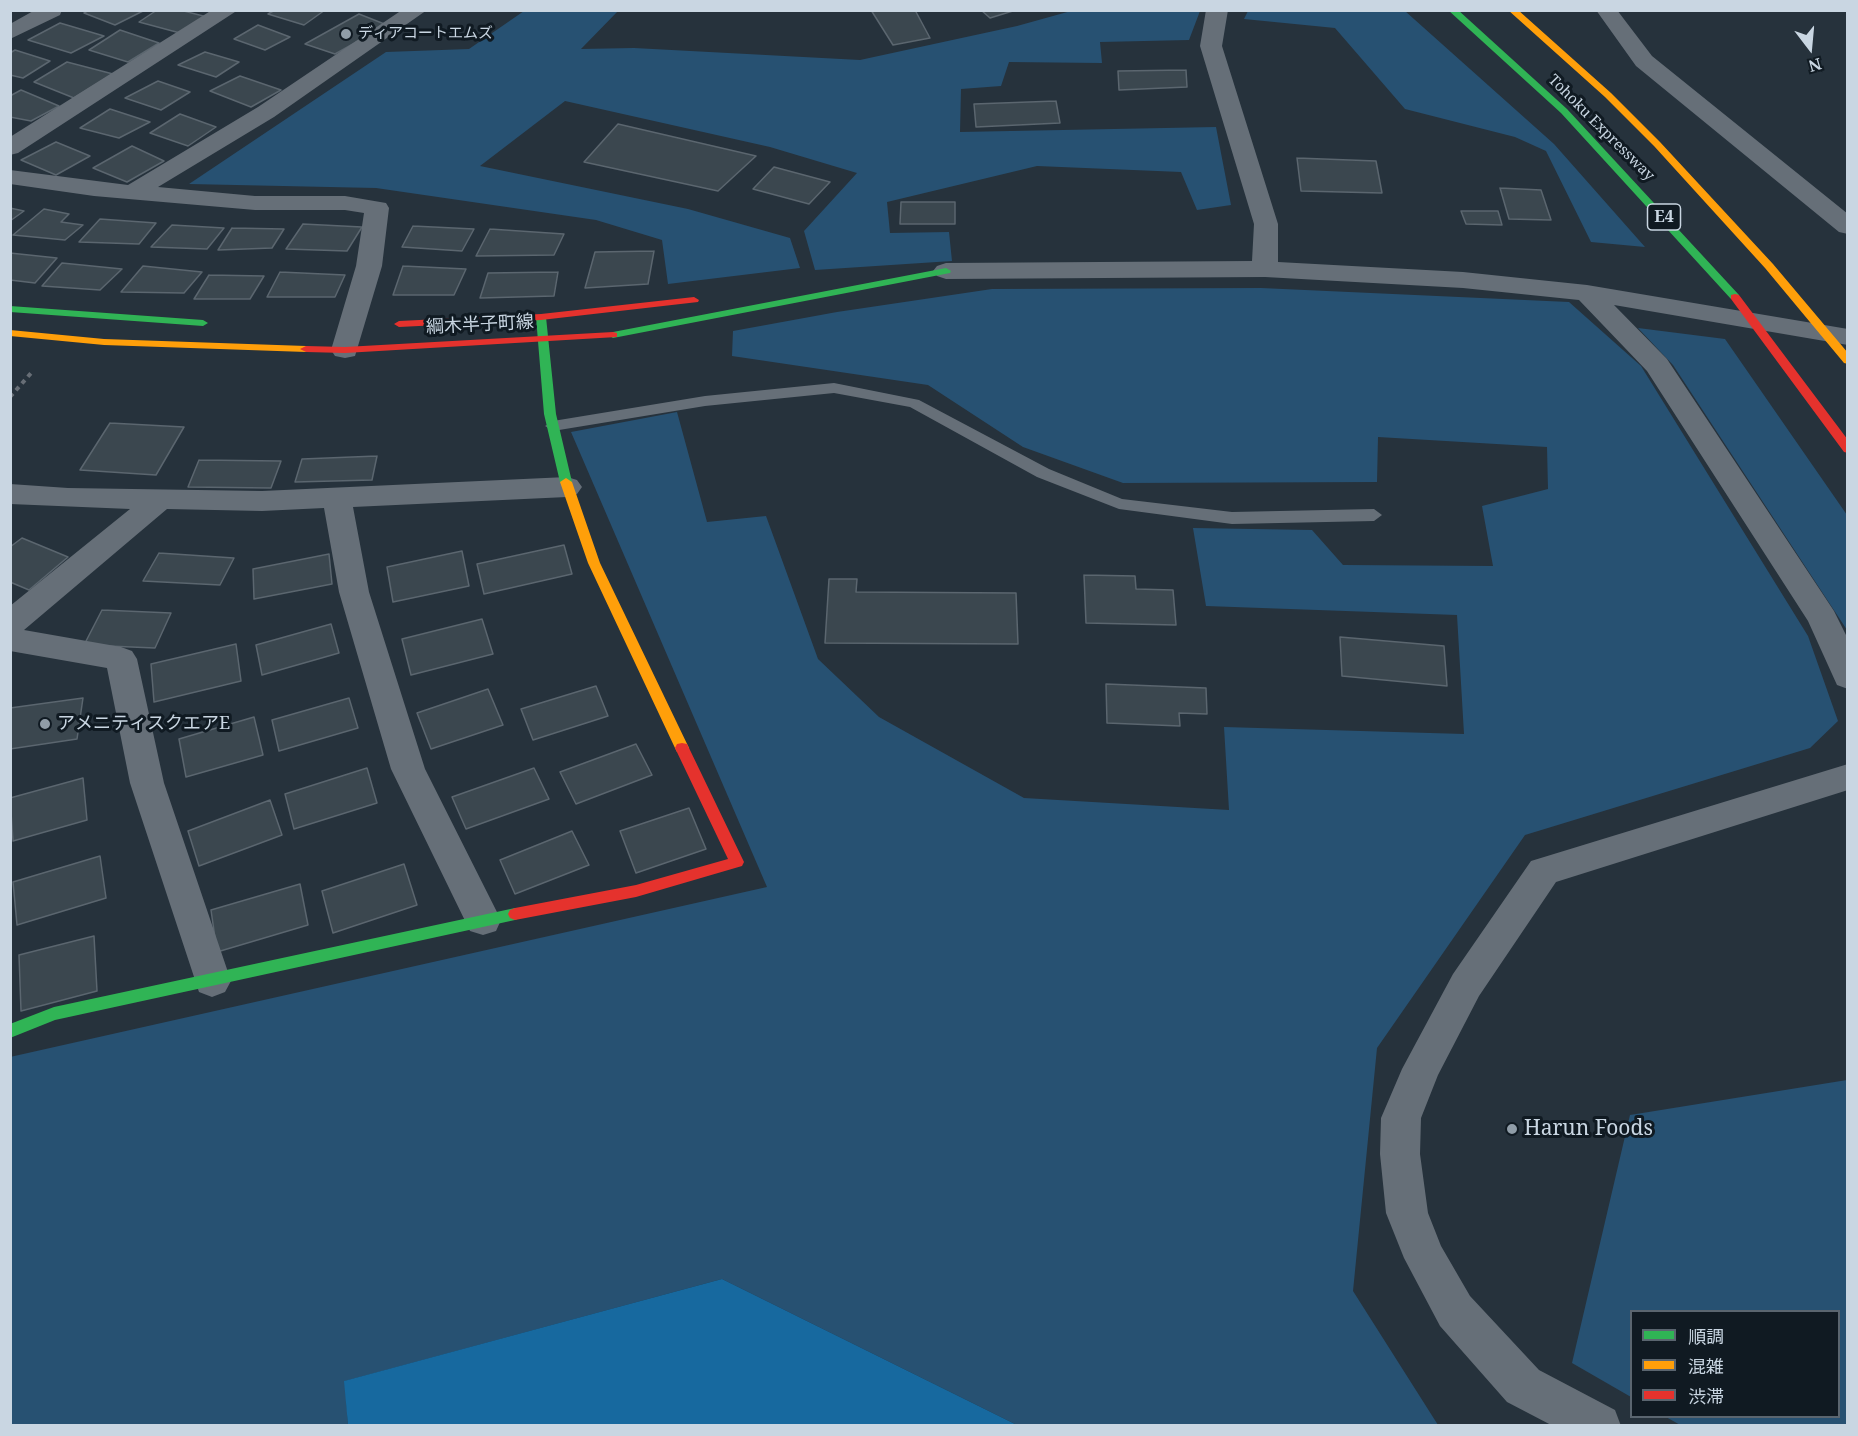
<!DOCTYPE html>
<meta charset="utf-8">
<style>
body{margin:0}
#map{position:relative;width:1858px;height:1436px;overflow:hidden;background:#26323c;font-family:"Noto Serif","Noto Sans JP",serif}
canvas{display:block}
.frame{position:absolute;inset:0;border:12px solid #c9d6e2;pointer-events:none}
.legend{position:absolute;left:1630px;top:1310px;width:210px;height:108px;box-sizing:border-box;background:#101a22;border:2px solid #5a656f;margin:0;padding:8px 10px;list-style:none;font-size:18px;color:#c9d6e2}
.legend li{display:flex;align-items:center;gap:12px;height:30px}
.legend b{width:30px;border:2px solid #5a656f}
.north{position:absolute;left:1780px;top:18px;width:60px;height:60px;-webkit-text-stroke:4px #101a22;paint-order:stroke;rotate:164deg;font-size:16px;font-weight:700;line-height:24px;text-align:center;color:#c9d6e2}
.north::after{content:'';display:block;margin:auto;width:21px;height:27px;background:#c9d6e2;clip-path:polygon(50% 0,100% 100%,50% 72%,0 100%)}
</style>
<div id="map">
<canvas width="1858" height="1436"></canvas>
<div class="frame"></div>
<ul class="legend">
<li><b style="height:8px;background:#30b455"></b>順調</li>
<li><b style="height:8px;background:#ff9f0a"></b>混雑</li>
<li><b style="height:8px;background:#e5322d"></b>渋滞</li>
</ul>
<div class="north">N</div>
</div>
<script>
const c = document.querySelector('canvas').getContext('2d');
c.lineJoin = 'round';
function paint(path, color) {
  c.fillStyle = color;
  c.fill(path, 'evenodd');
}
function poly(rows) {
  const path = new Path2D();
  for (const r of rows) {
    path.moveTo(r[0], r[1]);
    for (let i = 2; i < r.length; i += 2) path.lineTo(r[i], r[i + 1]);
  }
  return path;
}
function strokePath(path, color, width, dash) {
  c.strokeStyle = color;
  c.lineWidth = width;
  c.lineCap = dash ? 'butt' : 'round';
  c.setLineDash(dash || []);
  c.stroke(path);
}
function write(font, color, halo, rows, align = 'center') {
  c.font = font + ' "Noto Serif","Noto Sans JP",serif';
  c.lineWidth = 6;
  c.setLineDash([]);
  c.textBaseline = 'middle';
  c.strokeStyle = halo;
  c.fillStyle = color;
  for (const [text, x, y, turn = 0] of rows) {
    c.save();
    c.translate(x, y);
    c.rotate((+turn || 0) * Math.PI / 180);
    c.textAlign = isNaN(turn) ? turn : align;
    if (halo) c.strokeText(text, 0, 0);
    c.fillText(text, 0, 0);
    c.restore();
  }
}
const green = poly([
 [1200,11,1189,40,1100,42,1102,63,1009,62,1001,86,961,89,960,132,1216,127,1231,205,1197,210,1181,172,1037,166,887,202,890,233,949,232,952,261,815,270,804,231,857,173,770,147,565,101,480,166,688,209,790,238,800,268,668,284,662,240,596,220,376,188,189,184,386,52,469,49,524,11,618,11,581,49,634,48,860,60,1017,26,1071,11],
 [1248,11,1405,11,1554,144,1645,247,1591,242,1546,151,1515,137,1405,109,1335,28,1244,19],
 [1261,288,1569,302,1641,366,1808,636,1838,721,1810,748,1525,835,1377,1048,1353,1291,1438,1425,1017,1425,722,1279,345,1381,348,1425,11,1425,10,1057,767,887,571,432,677,412,707,522,766,516,818,659,879,717,1024,798,1229,810,1224,727,1464,734,1457,615,1206,606,1193,528,1312,530,1343,565,1493,566,1482,506,1548,489,1547,447,1378,437,1377,482,1123,483,1023,447,928,385,732,356,733,331,837,312,992,289],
 [1638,328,1725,339,1847,515,1847,630,1673,365],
 [1847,1080,1847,1425,1682,1426,1666,1417,1838,1416,1838,1312,1632,1312,1631,1397,1572,1363,1630,1115]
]);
const water = poly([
 [722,1279,1017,1425,348,1425,344,1381]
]);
const building = poly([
 [89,10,145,10,115,25,84,13,89,10],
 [157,10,180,10,207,17,180,33,139,22,157,10],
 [275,10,325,10,304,25,268,14,275,10],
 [871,10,915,10,930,38,893,45,871,10],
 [981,10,1016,10,990,18,981,10],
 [359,14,387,25,335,54,305,44,359,14],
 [60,23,104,36,71,53,28,40,60,23],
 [258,25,290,37,265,50,234,39,258,25],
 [120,30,159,43,128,62,89,50,120,30],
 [15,50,50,61,23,78,10,75,10,53,15,50],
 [205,52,239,62,216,77,178,65,205,52],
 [67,62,113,74,74,98,34,82,67,62],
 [1186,70,1187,87,1119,90,1118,71,1186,70],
 [240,76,281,90,251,107,210,91,240,76],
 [158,81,190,92,161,110,125,98,158,81],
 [21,90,59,106,31,121,10,117,10,96,21,90],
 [1056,101,1060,123,976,127,974,104,1056,101],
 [110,109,150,122,119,138,80,128,110,109],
 [180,114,216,127,188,146,150,133,180,114],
 [618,124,756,156,718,191,584,162,618,124],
 [56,142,90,156,56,175,21,160,56,142],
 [132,146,164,161,127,182,93,168,132,146],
 [1297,158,1376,161,1382,193,1301,191,1297,158],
 [774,167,830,182,809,204,753,189,774,167],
 [1500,188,1541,190,1551,220,1509,219,1500,188],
 [901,202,955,202,955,224,900,224,901,202],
 [10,208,24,211,10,221,10,208],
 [44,209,69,214,61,222,83,225,65,240,13,235,44,209],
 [1461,211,1498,211,1502,225,1466,224,1461,211],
 [100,219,156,223,139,244,79,242,100,219],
 [303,224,362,227,347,251,286,249,303,224],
 [172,225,224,228,207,249,151,247,172,225],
 [413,226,474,229,462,251,402,247,413,226],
 [232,228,284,229,272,248,218,250,232,228],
 [490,229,564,234,554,255,476,256,490,229],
 [654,251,648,284,585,288,595,252,654,251],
 [10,253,57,258,35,283,10,280,10,253],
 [62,263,122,269,100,290,42,286,62,263],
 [143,266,202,272,184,293,121,292,143,266],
 [403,266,466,269,454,295,393,295,403,266],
 [280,272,345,275,335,297,267,297,280,272],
 [558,272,554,296,480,298,488,273,558,272],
 [209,275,264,276,250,299,194,299,209,275],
 [110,423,184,427,156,475,80,470,110,423],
 [377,456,372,480,295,482,302,459,377,456],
 [199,460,281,461,271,488,188,487,199,460],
 [22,538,68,557,29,590,10,582,10,547,22,538],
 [564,545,572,574,484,594,477,564,564,545],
 [462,551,469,586,393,602,387,567,462,551],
 [159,553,234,558,220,585,143,581,159,553],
 [329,554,332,584,254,599,253,569,329,554],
 [1084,575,1135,576,1136,589,1173,590,1176,625,1086,623,1084,575],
 [829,579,857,579,856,592,1016,593,1018,644,825,643,829,579],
 [102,610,171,613,155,648,84,645,102,610],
 [482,619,493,654,411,675,402,639,482,619],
 [331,624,339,653,262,675,256,645,331,624],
 [1340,637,1444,646,1447,686,1342,676,1340,637],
 [236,644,241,681,154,702,151,664,236,644],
 [1106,684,1206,688,1207,714,1179,713,1180,726,1107,723,1106,684],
 [596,686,608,716,533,740,521,709,596,686],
 [488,689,503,725,431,749,417,713,488,689],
 [83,698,77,739,10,749,10,708,83,698],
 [349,698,358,728,279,751,272,720,349,698],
 [254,717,263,755,186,777,179,739,254,717],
 [636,744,652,775,576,804,560,772,636,744],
 [367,768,377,803,294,829,285,794,367,768],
 [534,768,549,799,466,829,452,797,534,768],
 [83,778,87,820,13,841,10,798,83,778],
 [270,800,282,835,199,866,188,831,270,800],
 [689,808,706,849,636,873,620,831,689,808],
 [572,831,589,865,515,894,500,860,572,831],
 [100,856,106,898,17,925,13,882,100,856],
 [404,864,417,905,333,933,322,891,404,864],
 [300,884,308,925,217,952,211,910,300,884],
 [94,936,97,991,21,1011,19,955,94,936]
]);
const path = poly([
 [10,397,32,372]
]);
const lane = poly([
 [834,383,919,400,1049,469,1122,499,1232,512,1374,509,1382,515,1374,521,1232,524,1119,509,1037,477,910,407,834,393,705,406,553,431,545,426,553,421,705,396,834,383]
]);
const street = poly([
 [35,10,62,10,60,15,10,39,10,24,35,10],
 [212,10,238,10,18,153,10,155,10,137,212,10],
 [402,10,427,10,274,117,158,187,255,196,345,196,386,203,389,208,382,266,355,356,345,358,335,356,331,350,356,266,364,213,345,210,255,210,94,196,10,184,10,170,128,185,258,107,402,10],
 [1206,10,1228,10,1222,46,1278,224,1278,262,1463,272,1587,285,1848,329,1848,345,1614,305,1667,359,1834,611,1848,639,1848,689,1837,685,1808,621,1647,371,1579,300,1463,288,1265,277,946,279,937,276,933,271,937,266,946,263,1252,261,1254,224,1200,46,1206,10],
 [1596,10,1617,10,1652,56,1848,214,1848,234,1839,232,1636,66,1596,10],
 [567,477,577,480,582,487,577,494,567,497,353,507,369,592,425,769,501,920,496,931,483,935,470,931,391,769,339,592,324,508,262,511,167,509,24,630,121,647,132,651,137,659,164,783,231,981,225,992,212,997,199,992,130,783,107,668,10,651,10,606,130,509,10,504,10,484,68,488,262,491,567,477],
 [1848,764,1848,790,1556,882,1479,996,1438,1075,1421,1118,1420,1154,1428,1213,1441,1246,1470,1296,1539,1370,1615,1410,1621,1426,1553,1426,1507,1402,1440,1326,1404,1258,1386,1213,1380,1154,1381,1118,1402,1069,1453,974,1531,861,1848,764]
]);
const fast = poly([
 [1448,10,1458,10,1567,109,1739,295,1739,299,1731,299,1561,113,1448,10],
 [946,268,951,271,950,273,613,338,608,335,613,332,946,268],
 [10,306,203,320,208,323,203,326,10,312,10,306],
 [541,314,546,317,556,414,572,482,566,486,560,482,544,414,536,317,541,314],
 [515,908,520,910,522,914,520,918,515,920,55,1020,10,1038,10,1024,54,1007,515,908]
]);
const slow = poly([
 [1508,10,1518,10,1611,93,1660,142,1773,264,1848,353,1848,364,1844,363,1765,268,1654,146,1605,97,1508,10],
 [10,330,104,339,306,346,312,349,306,352,104,345,10,336,10,330],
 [566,478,572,482,600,563,689,748,687,752,677,752,675,748,588,563,560,482,566,478]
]);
const jam = poly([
 [1735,294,1739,295,1848,440,1848,453,1844,452,1731,299,1731,295,1735,294],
 [694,297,699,300,698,302,541,320,399,327,394,324,399,321,541,314,694,297],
 [613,332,617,333,617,337,345,353,306,352,300,349,306,346,345,347,613,332],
 [682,743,687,744,689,748,744,862,742,866,636,897,515,920,510,918,508,914,510,910,515,908,636,885,728,859,675,748,677,744,682,743]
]);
const markers = [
 [346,34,6,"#909da8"],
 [45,724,6,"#909da8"],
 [1512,1129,6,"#909da8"]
];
const farPoinames = [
 ["ディアコートエムズ",358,34]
];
const farStreetnames = [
 ["Tohoku Expressway",1601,128,45]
];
const shields = [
 [1664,217,33]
];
const shieldNames = [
 ["E4",1664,217]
];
const streetNames = [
 ["綱木半子町線",480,325,-3]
];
const poiNames = [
 ["アメニティスクエアE",57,724]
];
const nearPoinames = [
 ["Harun Foods",1524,1129]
];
paint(green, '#275172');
paint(water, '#17699f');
paint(building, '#3b474f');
strokePath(building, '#5b666f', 1.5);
strokePath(path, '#676e76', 4, [4.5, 4.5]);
paint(lane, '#666f78');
paint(street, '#666f78');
paint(fast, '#30b455');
paint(slow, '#ff9f0a');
paint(jam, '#e5322d');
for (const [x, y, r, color] of markers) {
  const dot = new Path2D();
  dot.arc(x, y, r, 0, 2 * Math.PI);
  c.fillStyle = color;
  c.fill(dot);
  strokePath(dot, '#101a22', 2);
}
write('15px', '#c9d6e2', '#101a22', farPoinames, 'left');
write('15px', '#c9d6e2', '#101a22', farStreetnames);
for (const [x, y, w] of shields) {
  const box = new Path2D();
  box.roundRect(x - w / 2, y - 13, w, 26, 4.5);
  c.fillStyle = '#101a22';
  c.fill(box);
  strokePath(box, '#c9d6e2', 1.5);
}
write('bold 16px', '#c9d6e2', null, shieldNames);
write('18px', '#c9d6e2', '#101a22', streetNames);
write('18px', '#c9d6e2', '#101a22', poiNames, 'left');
write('21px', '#c9d6e2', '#101a22', nearPoinames, 'left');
</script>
